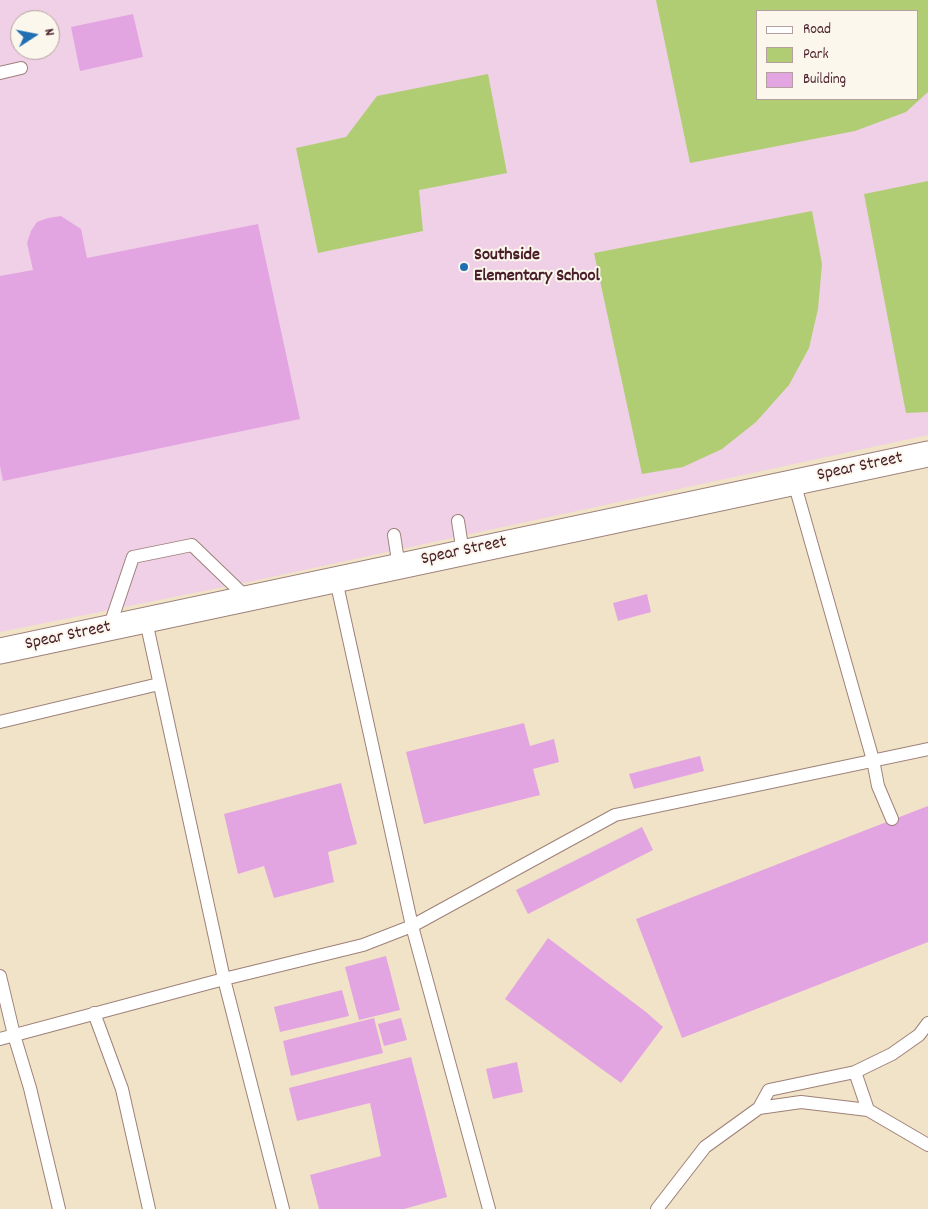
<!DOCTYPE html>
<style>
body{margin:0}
#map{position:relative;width:928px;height:1209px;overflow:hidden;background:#f1e3c7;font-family:Dekko,sans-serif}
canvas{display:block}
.legend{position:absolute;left:756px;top:10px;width:162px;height:90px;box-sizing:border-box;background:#fbf7ec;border:1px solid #b4a19f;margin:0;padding:6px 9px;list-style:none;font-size:15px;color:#4a1f2b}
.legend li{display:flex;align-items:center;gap:10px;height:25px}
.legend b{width:25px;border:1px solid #b4a19f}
.north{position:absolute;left:10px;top:10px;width:50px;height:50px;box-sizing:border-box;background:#fbf7ec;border:1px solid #b4a19f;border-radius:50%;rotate:79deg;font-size:14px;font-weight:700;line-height:20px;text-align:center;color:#4a1f2b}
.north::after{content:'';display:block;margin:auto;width:18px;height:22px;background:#1f6fb2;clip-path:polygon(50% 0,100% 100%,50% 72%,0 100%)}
</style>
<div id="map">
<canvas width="928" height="1209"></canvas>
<ul class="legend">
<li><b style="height:6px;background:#fff"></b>Road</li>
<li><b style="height:14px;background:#b1cd74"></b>Park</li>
<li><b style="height:14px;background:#e3a4e2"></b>Building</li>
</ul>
<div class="north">N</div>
</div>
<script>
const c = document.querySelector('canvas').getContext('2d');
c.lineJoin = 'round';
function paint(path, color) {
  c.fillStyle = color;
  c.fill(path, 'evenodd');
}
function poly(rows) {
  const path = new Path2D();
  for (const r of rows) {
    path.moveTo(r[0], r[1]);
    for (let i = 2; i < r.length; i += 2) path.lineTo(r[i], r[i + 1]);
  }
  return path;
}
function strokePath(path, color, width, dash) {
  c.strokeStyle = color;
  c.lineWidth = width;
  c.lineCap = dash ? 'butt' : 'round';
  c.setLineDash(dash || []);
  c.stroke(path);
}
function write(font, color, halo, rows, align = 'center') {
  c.font = font + ' Dekko,sans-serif';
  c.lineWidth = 4;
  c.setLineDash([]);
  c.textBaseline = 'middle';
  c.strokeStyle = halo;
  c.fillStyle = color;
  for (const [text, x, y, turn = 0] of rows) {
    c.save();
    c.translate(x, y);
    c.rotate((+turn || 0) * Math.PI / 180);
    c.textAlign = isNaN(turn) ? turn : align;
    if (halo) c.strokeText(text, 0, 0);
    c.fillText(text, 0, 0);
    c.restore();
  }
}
const built = poly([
 [0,0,928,0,928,435,253,581,0,632],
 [757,11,917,11,917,99,757,99],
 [20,20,50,20,50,50,20,50]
]);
const green = poly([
 [656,0,928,0,928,92,906,112,855,131,690,163],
 [917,11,917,99,757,99,757,11],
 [488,74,507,173,419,190,423,231,318,253,296,148,346,137,377,96],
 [928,181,928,412,906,413,864,194],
 [812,211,822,264,818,309,809,348,789,385,756,422,722,449,683,467,642,474,594,253]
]);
const building = poly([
 [133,14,143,57,80,71,71,27],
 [61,216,81,229,87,258,258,224,300,419,3,481,0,466,0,276,33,270,27,243,31,231,37,222,48,218],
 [647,594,651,612,618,621,613,603],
 [524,723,530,746,554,739,559,762,533,769,540,795,424,824,406,752],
 [700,756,704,771,634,789,629,774],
 [341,783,357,844,328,852,334,882,274,898,264,866,238,874,224,814],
 [928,806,928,942,682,1038,636,919],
 [642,827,653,850,528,914,516,890],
 [548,938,646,1012,663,1027,621,1083,505,999],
 [386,956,400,1010,359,1020,345,967],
 [342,990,349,1016,280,1032,274,1007],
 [374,1018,383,1053,291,1076,283,1041],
 [401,1018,407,1040,384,1046,378,1024],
 [411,1057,447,1197,404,1209,319,1209,310,1175,381,1156,370,1103,297,1121,289,1088],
 [517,1062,523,1092,493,1099,486,1069]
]);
const lane = poly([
 [0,73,21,68],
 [794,482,873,760,878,786,892,819],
 [458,521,463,553],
 [394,535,399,567],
 [336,580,412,926,489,1209],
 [146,621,224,979,283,1209],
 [109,628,133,557,192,545,248,599],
 [0,722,159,684],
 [0,976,14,1035,30,1088,59,1209],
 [94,1013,122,1089,149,1209],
 [0,1039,224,979,363,945,412,926,615,815,928,749],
 [759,1108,769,1090,855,1072],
 [868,1110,855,1072,892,1054,919,1035,928,1023],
 [657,1209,705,1147,759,1108,801,1102,868,1110,928,1145]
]);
const street = poly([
 [0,651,928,454]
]);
const markers = [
 [464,267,5,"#1f6fb2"]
];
const poiNames = [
 ["Southside",474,257],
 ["Elementary School",474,278]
];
const streetNames = [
 ["Spear Street",860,468,-12],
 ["Spear Street",464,552,-12],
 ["Spear Street",68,637,-12]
];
paint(built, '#efd0e6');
paint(green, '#b1cd74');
paint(building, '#e3a4e2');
strokePath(lane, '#9e8179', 14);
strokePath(street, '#9e8179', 27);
strokePath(lane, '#fff', 12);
strokePath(street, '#fff', 25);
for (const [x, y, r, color] of markers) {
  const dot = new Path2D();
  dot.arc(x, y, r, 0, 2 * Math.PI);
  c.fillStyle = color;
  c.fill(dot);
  strokePath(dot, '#fbf7ec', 2);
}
write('bold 18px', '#4a1f2b', '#fbf7ec', poiNames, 'left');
write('18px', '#4a1f2b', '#fbf7ec', streetNames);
</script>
